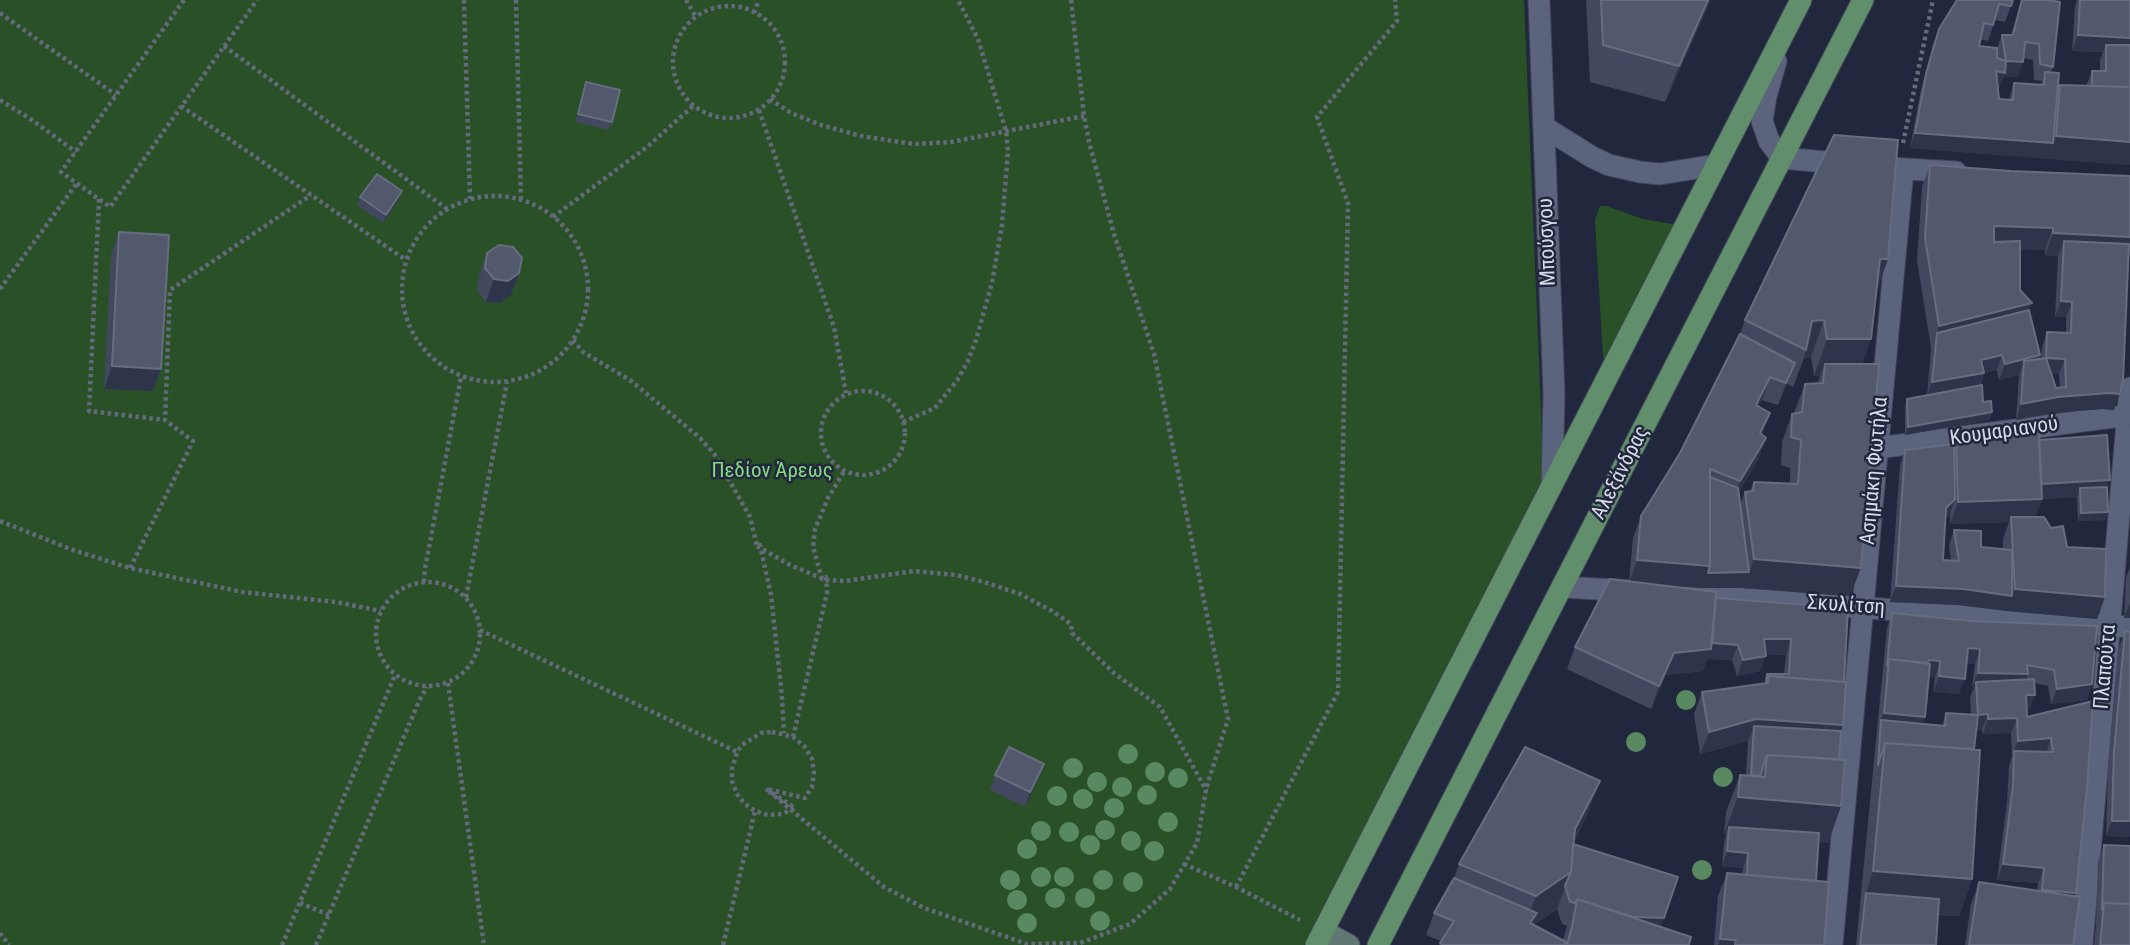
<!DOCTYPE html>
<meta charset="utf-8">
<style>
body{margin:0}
canvas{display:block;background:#21273c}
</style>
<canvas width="2130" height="945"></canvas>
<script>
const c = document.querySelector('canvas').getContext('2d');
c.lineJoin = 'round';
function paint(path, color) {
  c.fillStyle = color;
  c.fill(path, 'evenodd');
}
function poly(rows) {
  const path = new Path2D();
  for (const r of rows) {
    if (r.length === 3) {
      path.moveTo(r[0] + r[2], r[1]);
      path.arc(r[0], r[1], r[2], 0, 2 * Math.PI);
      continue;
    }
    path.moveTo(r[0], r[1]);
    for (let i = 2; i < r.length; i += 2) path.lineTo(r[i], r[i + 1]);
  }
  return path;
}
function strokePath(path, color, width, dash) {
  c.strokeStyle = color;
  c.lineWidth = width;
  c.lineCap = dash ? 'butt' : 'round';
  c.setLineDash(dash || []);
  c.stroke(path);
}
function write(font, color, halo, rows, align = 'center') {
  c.font = font + ' "Roboto Condensed",sans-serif';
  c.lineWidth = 5;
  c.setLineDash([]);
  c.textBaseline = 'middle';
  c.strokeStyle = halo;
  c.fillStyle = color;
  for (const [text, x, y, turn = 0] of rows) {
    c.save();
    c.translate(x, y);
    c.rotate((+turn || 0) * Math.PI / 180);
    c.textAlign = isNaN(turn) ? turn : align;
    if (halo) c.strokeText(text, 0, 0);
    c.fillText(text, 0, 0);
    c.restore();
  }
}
const green = poly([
 [0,0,1524,0,1544,484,1304,945,0,945],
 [1600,206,1606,206,1643,219,1678,225,1609,357,1603,358,1595,220]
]);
const path = poly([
 [184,0,61,172,110,207,257,0],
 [464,0,470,199],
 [516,0,521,200],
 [686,0,696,17],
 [1071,0,1084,116,1090,146,1114,234,1154,354,1228,719,1206,789],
 [729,62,56],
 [0,13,116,95],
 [754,13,759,0],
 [224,46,447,209],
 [770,99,791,113,821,125,861,136,913,144,951,142,1084,116],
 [0,100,32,120,76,152],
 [181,106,406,260],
 [759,110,834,327,846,393],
 [1903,143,1933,0],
 [495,289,93],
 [99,199,89,411,165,420],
 [553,217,647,147,693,106],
 [0,289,77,183],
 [573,340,583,352,630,380,700,438,715,455,750,517,757,546,760,545,771,595,782,697,784,733],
 [863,433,42],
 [903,422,935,408,958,379,968,361,976,340,992,283,1002,225,1008,151,1006,131,978,39,958,0],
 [0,521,73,550,130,568,242,592,336,602,381,611],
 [757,546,790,565,826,580,845,581,914,571,956,575,984,582,1020,594,1052,611,1071,624,1072,633,1114,673,1160,707,1206,790,1197,843,1170,889,1130,924,1080,943,1027,944,924,908,884,887,766,789],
 [130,568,193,441,165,420,170,290,311,195],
 [428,634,52],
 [424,582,425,569,461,377],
 [466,597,507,382],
 [480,630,737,752],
 [448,683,484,945],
 [772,732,793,737,805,747,812,759,814,773,812,787,805,798,766,789,795,808,782,814,768,815,755,811,745,804,737,794,732,781,732,769,737,752,742,745,761,733,772,732],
 [793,737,827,593,826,577,822,579,813,547,815,529,828,498,845,470],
 [1184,864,1236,887,1300,920],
 [1236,887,1338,692,1348,203,1317,117,1397,21,1395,0],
 [300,903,329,915],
 [0,933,9,945],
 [282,945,395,675],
 [316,945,419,701,427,687],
 [723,945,755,811]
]);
const street = poly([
 [1539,0,1554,393,1552,484],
 [1776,61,1766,96,1762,121,1769,141,1782,158,1847,164],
 [1544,127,1592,157,1609,165,1640,172,1660,174,1716,165],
 [1890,168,1956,172],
 [1877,448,2130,415],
 [1562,587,1633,591],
 [1690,595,2130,627],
 [1832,945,1903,169],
 [2082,945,2130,388]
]);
const secondary = poly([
 [1323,931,1349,945]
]);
const primary = poly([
 [1316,945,1801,0],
 [1378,945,1863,0]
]);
const trees = [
 [1686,700],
 [1636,742],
 [1128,754],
 [1073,768],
 [1155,772],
 [1723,777],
 [1178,778],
 [1097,782],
 [1122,787],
 [1147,795],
 [1057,796],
 [1083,799],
 [1114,808],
 [1168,822],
 [1105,830],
 [1041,831],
 [1069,832],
 [1131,841],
 [1090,845],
 [1027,849],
 [1154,851],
 [1702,870],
 [1041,877],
 [1064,877],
 [1010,880],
 [1103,880],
 [1133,882],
 [1055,898],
 [1085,898],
 [1017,900],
 [1100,921],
 [1027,923]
];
const wall = poly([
 [1586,0,1711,0,1665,102,1590,82],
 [2013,0,2005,22,1995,20,1988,41,1980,39,1979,46,1997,48,2002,35,2011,35,2021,0,2048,0,2053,67,2051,72,2057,92,2060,85,2086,86,2092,71,2100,71,2100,60,2103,52,2072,51,2075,6,2077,0,2130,0,2130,165,1910,148,1921,90,1933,44,1939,29,1955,2],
 [2024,58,2033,60,2034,80,2042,81,2040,85,2014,83,2009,100,1999,99,1998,88,1999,88,2004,76,2018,77],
 [586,82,612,122,609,130,575,122],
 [1930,165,2130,242,2114,410,2103,409,2052,413,2016,420,2019,375,1999,380,1997,370,1984,373,1980,386,1983,402,1992,412,1989,420,1905,435,1905,407,1907,399,1927,396,1931,348,1917,260,1922,187],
 [2020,249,2045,250,2045,256,2058,256,2055,317,2066,317,2066,333,2047,332,2042,347,2041,359,2039,359,2040,355,2029,310,2032,303,2020,290],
 [2052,374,2059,374,2060,388,2056,388],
 [402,191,399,199,383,223,357,205,360,197],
 [119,232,161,369,153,391,104,389,111,254],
 [487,253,519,273,511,295,500,303,486,302,477,290,479,275],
 [1888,259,1877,290,1862,364,1850,596,1744,588,1702,588,1666,585,1716,598,1848,608,1844,682,1843,725,1841,731,1839,759,1841,806,1828,843,1818,842,1816,881,1824,945,1714,945,1718,896,1727,873,1742,875,1743,868,1722,866,1724,843,1726,834,1724,834,1726,812,1740,775,1746,775,1748,741,1700,754,1694,714,1702,692,1764,684,1767,674,1784,674,1786,655,1766,654,1760,671,1737,676,1732,660,1707,659,1703,671,1666,675,1651,709,1567,669,1575,647,1629,581,1633,538,1641,516,1680,453,1740,334,1745,320],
 [1811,357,1814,376,1820,376,1818,383,1805,384,1794,413,1792,414,1782,442,1781,465,1790,468,1790,484,1754,482,1750,491,1745,492,1740,505,1738,493,1758,460,1762,435,1758,406,1762,400,1778,405,1787,384,1793,387,1804,358],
 [1956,437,2039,440,2107,487,2105,520,2078,521,2077,497,2042,499,2035,517,2051,528,2067,547,2097,619,2007,611,1958,605,1890,602,1900,465,1905,450,1954,444],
 [1950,514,1950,524,2009,522,2003,539,2003,549,1981,547,1954,530,1949,545,1951,561,1943,560,1945,519],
 [2130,567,2130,618,2124,618,2126,578],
 [1892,613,2092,684,2087,700,2051,704,2048,686,2034,683,2035,695,2029,710,2027,710,2027,717,2093,701,2075,896,2073,945,1965,945,1971,904,1979,882,2037,891,2038,883,1997,880,2007,802,2009,766,2012,756,2011,733,1983,734,1982,730,1976,730,1975,749,1972,879,1959,916,1938,915,1936,945,1856,945,1887,628],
 [1966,664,1975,664,1972,688,1974,688,1970,697,1971,715,1946,713,1942,725,1923,724,1929,676,1935,677,1933,692,1959,694],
 [2125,631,2130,837,2106,836,2108,767,2119,647],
 [995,775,1038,779,1025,807,990,790],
 [1600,781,1586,817,1573,844,1661,927,1689,945,1439,945,1441,941,1426,935,1434,913,1454,878,1459,864],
 [1557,909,1562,924,1567,926,1563,940,1533,925],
 [2104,845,2130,945,2094,945,2096,925,2098,861]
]);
const shadedWall = poly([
 [1708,0,1696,34,1665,102,1679,66],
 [1709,0,1711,0,1696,34,1704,11],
 [2078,35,2130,38,2130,54,2106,45,2103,52,2072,51],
 [2006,61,2023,62,2018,77,2004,76,1999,88,1990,87,1996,71],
 [1915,133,2053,143,2048,159,1910,148],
 [2056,136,2130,142,2130,165,2048,159],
 [402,191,399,199,383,223,386,215],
 [1994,226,2053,228,2045,250,1986,248],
 [2053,233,2130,237,2130,242,2124,259,2064,241,2058,256,2045,256],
 [1880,259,1888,259,1875,295],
 [519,273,511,295,500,303,486,302,494,279],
 [2061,301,2072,302,2066,317,2055,317],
 [2032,303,2024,325,1937,333,1939,326],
 [1824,320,1811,357,1804,358,1806,350,1812,321],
 [1827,339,1871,339,1858,376,1825,364,1820,376,1814,376],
 [2002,355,1997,370,1981,374,1984,373,1978,389,1926,398,1932,382,1981,360],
 [2040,355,2035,371,2024,361,2019,375,1999,380,2005,364],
 [2046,358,2065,359,2059,374,2041,374],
 [1795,363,1787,385,1778,405,1786,383],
 [112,366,161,369,153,391,104,389],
 [1770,377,1762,400,1748,427,1756,405],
 [2109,393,2120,394,2114,410,2103,409,2052,413,2016,420,2021,404,2058,397],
 [1992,412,1989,420,1905,435,1908,427],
 [1770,413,1762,435,1760,433],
 [1766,438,1758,460,1732,503,1740,481],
 [2110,480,2104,495,2080,488,2077,497,2042,499,2034,521,2011,517,2009,522,1950,524,1958,502,2040,484],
 [1955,499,1950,514,1940,523,1946,508],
 [2108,512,2105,520,2078,521,2081,513],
 [1754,559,1861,568,1850,596,1744,588,1702,588,1629,583,1637,560,1710,566,1749,572],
 [1896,586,1964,589,2012,596,2015,589,2105,597,2097,619,2007,611,1958,605,1890,602],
 [2130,603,2130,618,2124,618],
 [1764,639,1791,639,1786,655,1758,654],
 [1710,643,1738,645,1732,660,1707,659,1703,671,1666,675,1651,709,1659,686,1674,653],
 [1968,648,1980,649,1975,664,1963,664],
 [1766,656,1760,671,1737,676,1743,660],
 [1929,660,1940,661,1935,677,1926,676],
 [1978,673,2028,674,2023,690,1976,682,1974,688,1972,688],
 [1939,676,1965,679,1959,694,1933,692],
 [2092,684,2087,700,2051,704,2057,689],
 [2026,695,2035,695,2029,710,2020,711],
 [1884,713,1925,717,1917,739,1881,720],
 [1988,714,1982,730,1972,730,1978,715],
 [2017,718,2011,733,1983,734,1988,719],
 [1756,719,1843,725,1835,747,1754,726,1748,741,1700,754,1709,732],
 [2051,738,2046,754,2014,752,2018,741],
 [1044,764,1038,779,1025,807,1030,792],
 [1600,781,1586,817,1569,851,1575,829],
 [1738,797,1841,806,1828,843,1729,835,1729,827,1726,834,1724,834],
 [2112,821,2130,821,2130,837,2106,836],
 [1727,851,1748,853,1743,868,1722,866],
 [2003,864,2044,868,2038,883,1997,880],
 [1873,871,1972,879,1959,916,1864,909,1866,893],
 [1571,872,1557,909,1522,933,1536,896],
 [2042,890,2076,893,2071,909,2036,905],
 [1619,917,1664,918,1656,940],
 [1720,939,1736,940,1734,945,1718,945]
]);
const building = poly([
 [1601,0,1708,0,1679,66,1603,45,1601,0],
 [1957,0,2013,0,2011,6,1999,4,1993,25,1984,23,1979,46,1997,48,1997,58,2006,61,2005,73,1996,71,1999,99,2013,100,2014,83,2044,85,2045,72,2059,73,2053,143,1915,133,1926,74,1939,29,1957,0],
 [2022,0,2048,0,2060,2,2053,67,2040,64,2039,44,2025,42,2023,62,2006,61,2002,35,2013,35,2022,0],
 [2080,0,2130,0,2130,38,2078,35,2080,0],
 [2106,45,2130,45,2130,87,2092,86,2092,71,2106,71,2106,45],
 [586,82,620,90,612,122,578,114,586,82],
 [2060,85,2130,87,2130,142,2056,136,2060,85],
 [1834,135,1898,140,1888,259,1880,259,1871,339,1827,339,1824,320,1812,321,1806,350,1745,320,1834,135],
 [1930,165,2011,171,2130,176,2130,237,2053,233,2053,228,1994,226,1994,242,2020,241,2020,290,2032,303,1939,326,1925,238,1930,165],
 [377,174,402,191,386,215,360,197,377,174],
 [119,232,169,235,161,369,112,366,119,232],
 [2064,241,2129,244,2123,380,2120,394,2109,393,2058,397,2021,404,2024,361,2046,358,2047,332,2071,333,2072,302,2061,301,2064,241],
 [2046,358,2065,359,2066,387,2056,388,2046,358],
 [499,245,513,247,522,258,519,273,508,281,494,279,485,268,487,253,499,245],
 [2029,310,2040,355,2005,364,2002,355,1981,360,1984,373,1932,382,1937,333,2029,310],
 [1740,334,1795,363,1786,383,1770,377,1756,405,1770,413,1760,433,1766,438,1740,481,1710,469,1710,566,1637,560,1641,516,1680,453,1740,334],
 [1825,364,1879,364,1861,568,1754,559,1745,492,1753,491,1754,482,1798,484,1801,440,1791,437,1792,414,1802,412,1805,384,1823,383,1825,364],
 [1982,385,1983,402,1991,401,1992,412,1908,427,1907,399,1982,385],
 [2039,433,2042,499,1958,502,1956,437,2039,433],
 [2107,435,2110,480,2041,484,2039,440,2107,435],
 [1954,444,1955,499,1946,508,1943,560,1959,561,1954,530,1981,531,1981,547,2012,550,2012,596,1964,589,1896,586,1905,450,1954,444],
 [1710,477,1738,488,1749,572,1708,573,1710,566,1710,477],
 [2107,487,2108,512,2081,513,2080,488,2107,487],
 [2011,517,2044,517,2051,528,2063,526,2067,547,2106,549,2105,597,2015,589,2011,517],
 [1610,579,1716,592,1711,649,1674,653,1659,686,1575,647,1610,579],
 [1716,598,1848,608,1844,682,1768,676,1766,683,1767,674,1789,674,1791,639,1764,639,1766,656,1743,660,1738,645,1712,643,1716,598],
 [1892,613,1971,621,2097,626,2092,684,2057,689,2054,670,2027,665,2028,674,1978,673,1980,649,1968,648,1965,679,1939,676,1940,661,1929,660,1928,663,1889,659,1887,666,1892,613],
 [2125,631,2130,632,2130,821,2112,821,2114,751,2125,631],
 [1889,659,1930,664,1925,717,1884,713,1889,659],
 [1768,676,1846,682,1843,725,1756,719,1709,732,1702,692,1768,683,1768,676],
 [2034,679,2035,695,2026,695,2027,717,2093,701,2087,788,2076,893,2042,890,2044,868,2003,864,2013,786,2014,751,2053,752,2051,738,2018,741,2017,718,1988,719,1988,714,1978,715,1976,682,2034,679],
 [1946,713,1978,715,1974,749,1885,743,1878,765,1881,720,1945,726,1946,713],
 [1754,726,1841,731,1839,759,1767,755,1760,776,1751,775,1754,726],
 [1885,743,1980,750,1972,879,1873,871,1885,743],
 [1009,747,1044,764,1030,792,995,775,1009,747],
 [1525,747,1600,781,1575,829,1571,872,1536,896,1459,864,1525,747],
 [1767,755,1845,760,1841,806,1738,797,1740,775,1765,777,1767,755],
 [1729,827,1819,833,1816,881,1747,875,1748,853,1727,851,1729,827],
 [1573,844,1678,877,1664,918,1633,917,1577,899,1575,903,1570,902,1565,886,1571,872,1573,844],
 [2104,845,2130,846,2130,904,2104,903,2102,910,2104,845],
 [1727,873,1829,882,1824,945,1735,945,1736,940,1720,939,1727,873],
 [1454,878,1537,913,1530,923,1566,942,1565,945,1443,945,1440,943,1454,921,1434,913,1454,878],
 [1979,882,2080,897,2073,945,1969,945,1979,882],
 [1866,893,1939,899,1936,945,1860,945,1866,893],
 [1577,899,1691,937,1689,945,1567,945,1572,927,1577,899],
 [2104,903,2130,904,2130,945,2100,945,2104,903]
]);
const streetNames = [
 ["Μπούσγου",1548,242,-92],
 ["Κουμαριανού",2004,432,-8],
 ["Ασημάκη Φωτήλα",1875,471,-85],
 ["Αλεξάνδρας",1621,473,-63],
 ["Σκυλίτση",1846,606,4],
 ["Πλαπούτα",2106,667,-85]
];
const parkNames = [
 ["Πεδίον Άρεως",772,472]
];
paint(green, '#2a5028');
strokePath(street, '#3f4456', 23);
strokePath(secondary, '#3f4456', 23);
strokePath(primary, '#3f4456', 23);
strokePath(path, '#646a7c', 4.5, [3.5, 3.5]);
strokePath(street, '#5c637c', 21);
strokePath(secondary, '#5f7873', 21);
strokePath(primary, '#618e6b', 21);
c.fillStyle = '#598961';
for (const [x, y] of trees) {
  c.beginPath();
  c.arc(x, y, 10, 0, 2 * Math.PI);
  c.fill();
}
paint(wall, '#42495e');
paint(shadedWall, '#2e354a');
paint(building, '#52596d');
strokePath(building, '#676d81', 2);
write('21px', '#d6dbe9', '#21273c', streetNames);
write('21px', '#86da80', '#21273c', parkNames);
</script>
